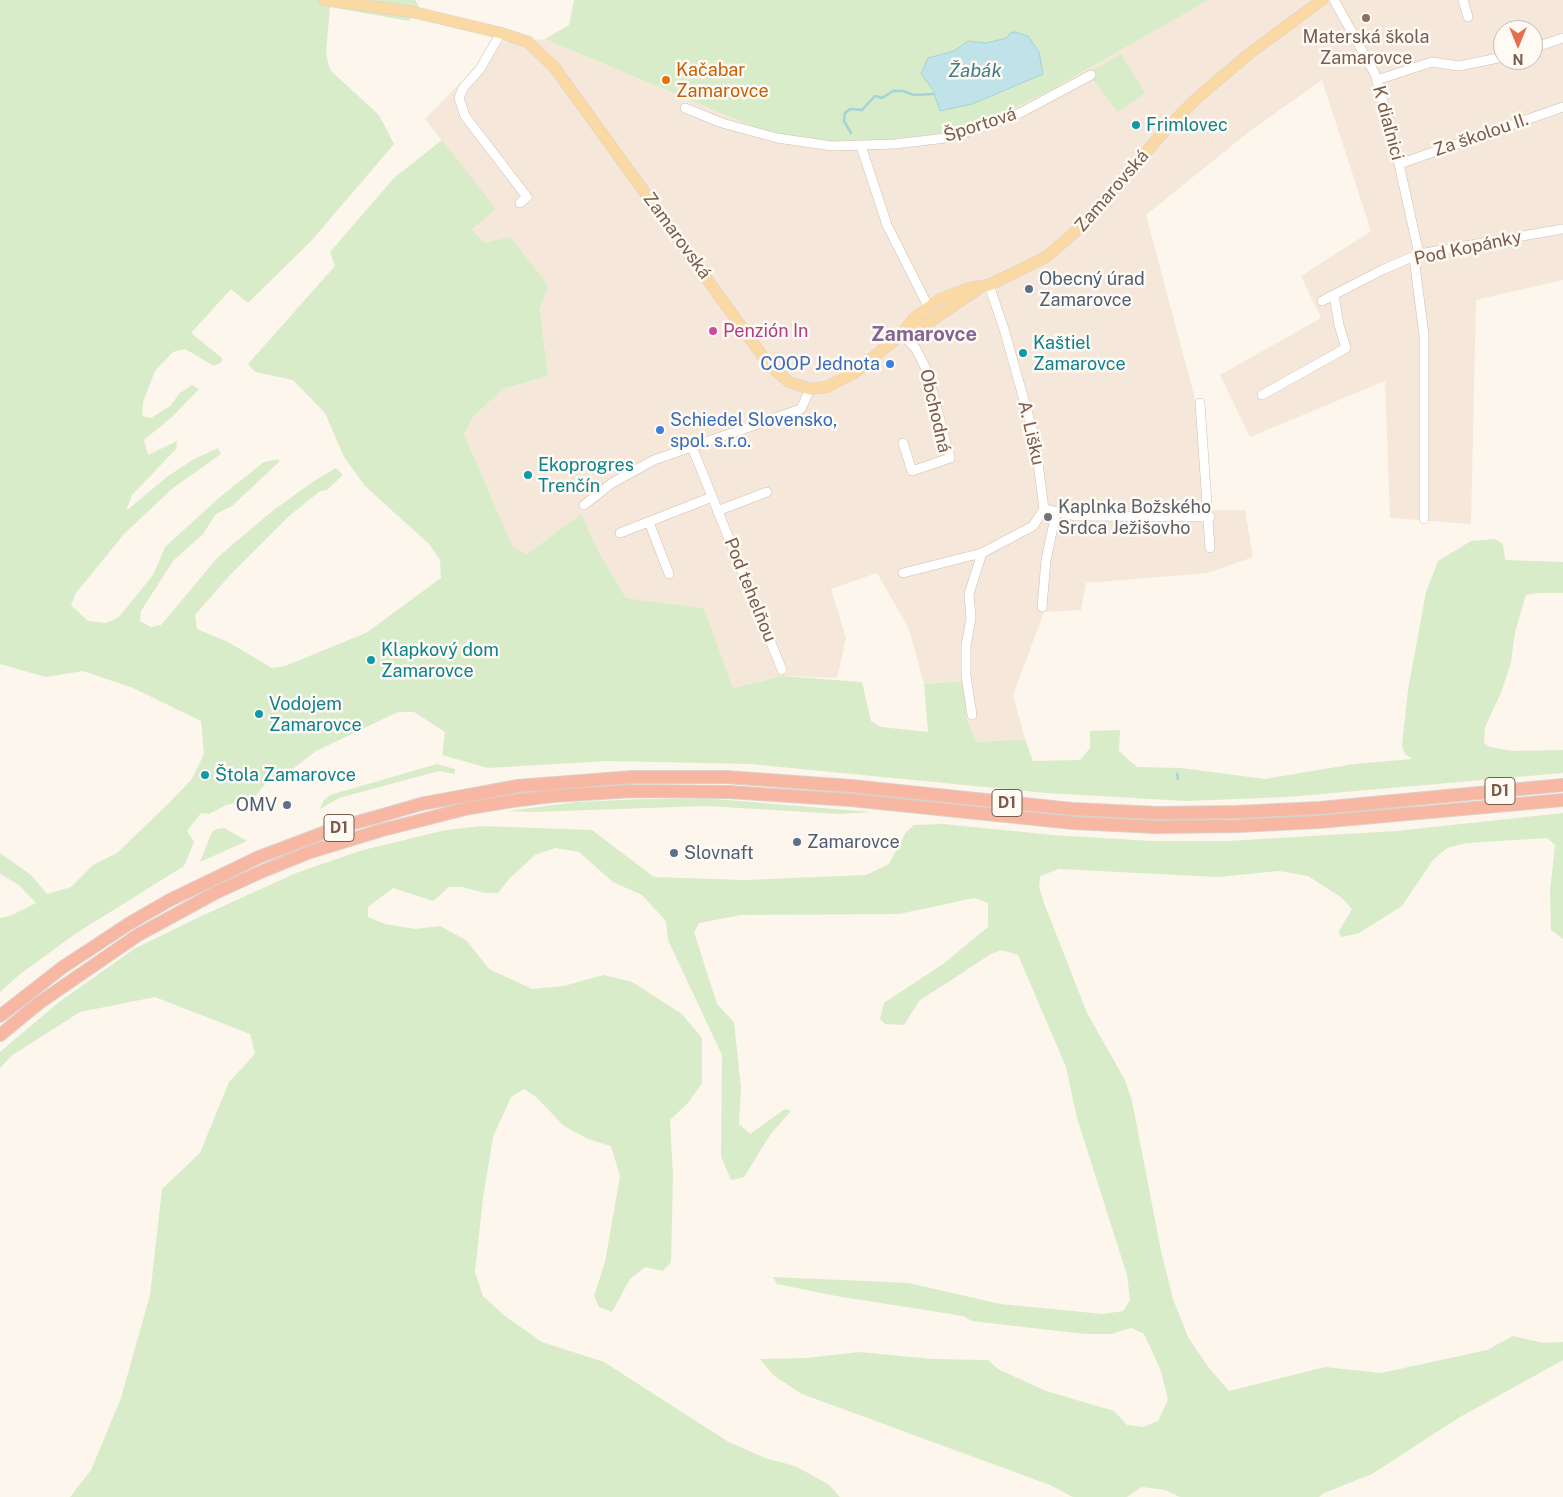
<!DOCTYPE html>
<meta charset="utf-8">
<style>
body{margin:0}
#map{position:relative;width:1563px;height:1497px;overflow:hidden;background:#fdf6ec;font-family:"Public Sans",sans-serif}
canvas{display:block}
.north{position:absolute;left:1493px;top:20px;width:50px;height:50px;box-sizing:border-box;background:#fffaf3;border:1px solid #cabbb1;border-radius:50%;rotate:180deg;font-size:14px;font-weight:700;line-height:20px;text-align:center;color:#7a5c4d}
.north::after{content:'';display:block;margin:auto;width:18px;height:22px;background:#e76f51;clip-path:polygon(50% 0,100% 100%,50% 72%,0 100%)}
</style>
<div id="map">
<canvas width="1563" height="1497"></canvas>
<div class="north">N</div>
</div>
<script>
const c = document.querySelector('canvas').getContext('2d');
c.lineJoin = 'round';
function paint(path, color) {
  c.fillStyle = color;
  c.fill(path, 'evenodd');
}
function poly(rows) {
  const path = new Path2D();
  for (const r of rows) {
    path.moveTo(r[0], r[1]);
    for (let i = 2; i < r.length; i += 2) path.lineTo(r[i], r[i + 1]);
  }
  return path;
}
function strokePath(path, color, width, dash) {
  c.strokeStyle = color;
  c.lineWidth = width;
  c.lineCap = dash ? 'butt' : 'round';
  c.setLineDash(dash || []);
  c.stroke(path);
}
function write(font, color, halo, rows, align = 'center') {
  c.font = font + ' "Public Sans",sans-serif';
  c.lineWidth = 5;
  c.setLineDash([]);
  c.textBaseline = 'middle';
  c.strokeStyle = halo;
  c.fillStyle = color;
  for (const [text, x, y, turn = 0] of rows) {
    c.save();
    c.translate(x, y);
    c.rotate((+turn || 0) * Math.PI / 180);
    c.textAlign = isNaN(turn) ? turn : align;
    if (halo) c.strokeText(text, 0, 0);
    c.fillText(text, 0, 0);
    c.restore();
  }
}
const residential = poly([
 [1209,0,1563,0,1563,280,1476,300,1471,524,1390,518,1385,381,1250,437,1220,375,1321,318,1301,276,1371,231,1322,80,1250,131,1146,215,1194,395,1213,510,1245,510,1253,557,1208,573,1086,583,1081,610,1044,612,1013,695,1025,739,976,742,967,720,964,681,924,684,909,629,877,573,831,589,846,638,837,678,782,676,733,688,704,608,626,598,600,554,581,514,527,554,513,547,464,434,473,417,503,389,548,376,540,308,548,285,485,243,472,228,495,209,425,119,500,42,545,39,770,134,880,142,933,135,990,120,1049,91],
 [1503,30,1533,30,1533,60,1503,60]
]);
const green = poly([
 [0,0,415,0,419,6,409,21,330,7,326,54,330,70,379,115,394,144,312,240,248,303,231,289,191,333,222,358,222,362,214,366,185,349,173,352,155,371,143,402,142,416,151,418,170,406,180,393,192,385,199,389,172,417,144,440,148,455,177,441,176,449,132,495,126,511,168,476,194,459,218,448,221,454,173,488,124,534,76,593,71,605,88,621,106,623,119,617,153,575,165,547,220,497,264,462,279,459,279,462,232,506,216,514,203,534,173,561,141,611,140,621,151,627,161,625,218,557,271,512,314,481,336,468,343,475,327,490,320,491,288,517,231,574,195,615,197,629,228,642,272,668,285,666,366,633,441,578,440,560,429,544,365,486,344,457,325,413,293,380,255,372,248,364,335,266,330,252,394,178,442,140,496,209,472,229,485,243,510,237,548,285,540,309,548,376,503,389,473,417,464,434,513,547,527,554,581,514,600,554,626,598,704,608,733,688,782,676,862,682,871,721,881,727,928,732,924,684,964,681,967,720,976,742,1025,739,1033,761,1080,760,1090,748,1090,731,1120,730,1119,751,1137,767,1181,768,1265,779,1354,764,1412,759,1405,754,1402,745,1408,690,1426,592,1438,561,1471,541,1495,539,1503,544,1505,560,1563,562,1563,593,1537,593,1526,595,1515,632,1511,662,1501,693,1485,727,1484,743,1490,747,1512,751,1563,750,1563,773,1287,797,1186,801,1046,793,750,764,607,761,488,768,442,755,445,732,414,712,398,712,316,751,285,775,267,782,253,799,226,805,209,814,201,813,187,831,194,842,184,866,75,934,19,975,0,992,0,918,10,916,36,903,19,885,0,874,0,853,31,875,47,894,71,887,93,865,117,853,168,804,192,779,204,754,201,721,133,688,83,671,46,677,0,664],
 [574,0,1209,0,1049,91,990,120,932,135,840,145,770,134,545,39,569,25],
 [1121,54,1145,93,1118,112,1088,73],
 [437,764,455,769,455,774,439,771,339,798,320,809,324,800,330,795],
 [643,799,715,799,871,812,840,814,706,806,531,812,508,811,577,802],
 [1563,813,1563,939,1551,930,1550,892,1555,845,1547,838,1466,843,1447,848,1433,860,1402,906,1359,933,1342,937,1338,933,1352,909,1342,898,1308,876,1279,871,1218,877,1059,869,1040,876,1039,887,1044,903,1087,1013,1125,1080,1132,1101,1161,1251,1173,1299,1188,1337,1209,1368,1229,1391,1325,1367,1381,1373,1487,1350,1513,1336,1543,1343,1563,1342,1563,1360,1460,1417,1372,1474,1324,1493,1319,1497,1180,1497,1165,1490,1142,1487,1127,1497,1073,1497,1050,1485,802,1394,773,1375,760,1359,806,1358,859,1352,932,1359,988,1360,998,1369,1046,1391,1114,1411,1127,1425,1143,1427,1158,1421,1168,1400,1161,1371,1144,1334,1131,1328,1111,1334,1084,1334,972,1321,963,1316,836,1296,777,1284,773,1277,909,1283,1000,1304,1103,1314,1123,1311,1130,1300,1127,1275,1077,1118,1066,1067,1018,955,1002,950,991,954,919,1001,904,1025,885,1024,880,1019,884,1003,943,964,988,927,988,903,974,898,899,914,741,915,699,923,694,932,717,1004,734,1022,741,1088,739,1124,750,1134,785,1109,791,1111,770,1135,744,1177,731,1180,721,1156,722,1055,668,940,666,921,642,895,613,882,579,852,555,848,535,855,509,879,498,893,485,893,462,887,449,887,433,901,393,888,368,907,368,917,385,924,415,929,440,926,466,940,489,969,532,989,564,986,603,975,632,982,682,1014,702,1038,702,1083,688,1103,670,1120,673,1176,671,1262,663,1271,645,1267,630,1279,612,1312,599,1307,594,1296,605,1262,620,1176,611,1146,588,1139,564,1126,536,1097,524,1089,511,1097,493,1137,483,1198,475,1272,483,1296,505,1316,542,1342,604,1362,727,1441,765,1458,795,1466,828,1484,840,1497,70,1497,91,1470,121,1398,150,1295,162,1189,200,1153,229,1082,255,1054,250,1034,155,997,80,1012,11,1056,0,1068,0,1052,59,1002,134,949,195,919,296,873,363,850,446,830,482,826,592,830,654,877,744,880,866,875,889,864,906,832,914,825,943,824,1053,835,1151,841,1228,841,1396,831],
 [224,828,247,841,200,862,212,832,217,829]
]);
const water = poly([
 [1015,32,1028,36,1039,52,1043,74,972,104,940,111,933,90,921,74,928,58,954,51,968,41,986,43,1007,38,1010,33,1015,32]
]);
const stream = poly([
 [851,133,844,121,845,113,850,109,862,110,875,96,882,98,893,91,903,91,914,95,934,94],
 [1177,774,1178,779]
]);
const minor = poly([
 [1334,0,1375,74,1393,137,1419,254],
 [1463,0,1468,17],
 [501,33,480,69,463,88,459,98,465,116,527,197,520,203],
 [1533,48,1563,38],
 [1377,80,1432,62,1459,66,1503,57],
 [685,108,722,123,777,138,832,146,895,144,946,138,980,128,1020,113,1091,75],
 [861,146,887,225,928,306],
 [1399,164,1563,107],
 [1414,258,1424,335,1424,519],
 [1322,301,1382,270,1419,254,1563,229],
 [902,334,916,349,927,371,950,458,912,471,903,443],
 [1262,395,1346,348,1339,325,1334,295],
 [1200,403,1210,548],
 [692,447,782,670],
 [584,505,612,483,654,460,801,409,810,389],
 [1044,509,1076,516,1210,517],
 [717,511,767,492],
 [649,522,669,574],
 [620,533,712,497],
 [903,573,982,553,1033,526,1044,509,1035,439,1004,329,989,285],
 [1042,607,1046,560,1056,513],
 [972,715,966,676,966,646,971,618,969,594,982,553]
]);
const major = poly([
 [324,0,413,12,501,33,528,42,555,68,769,365,789,382,810,389,827,387,854,373,902,334,913,319,940,299,969,288,989,285,1046,257,1081,227,1167,128,1197,98,1250,53,1322,0],
 [902,334,928,323,978,289]
]);
const highway = poly([
 [0,1016,63,967,130,923,170,900,259,857,336,828,376,817,421,804,518,786,633,777,726,777,851,786,1072,809,1157,813,1237,812,1320,808,1563,785],
 [0,1035,39,1003,138,935,215,893,263,871,310,852,382,830,469,808,512,801,552,796,633,791,729,792,851,800,1074,823,1156,827,1238,826,1318,822,1563,800]
]);
const markers = [
 [1366,18,5,"#8d6e63"],
 [666,80,5,"#e8710a"],
 [1136,125,5,"#0f9aa8"],
 [1029,289,5,"#5c6f8a"],
 [713,331,5,"#d1479c"],
 [1023,353,5,"#0f9aa8"],
 [890,364,5,"#3f7fe0"],
 [660,430,5,"#3f7fe0"],
 [528,475,5,"#0f9aa8"],
 [1048,517,5,"#6b7280"],
 [371,660,5,"#0f9aa8"],
 [259,714,5,"#0f9aa8"],
 [205,775,5,"#0f9aa8"],
 [287,805,5,"#5c6f8a"],
 [797,842,5,"#5c6f8a"],
 [674,853,5,"#5c6f8a"]
];
const shields = [
 [1500,791,30],
 [1007,803,30],
 [339,828,30]
];
const shieldNames = [
 ["D1",1500,791],
 ["D1",1007,803],
 ["D1",339,828]
];
const educationNames = [
 ["Materská škola",1366,37],
 ["Zamarovce",1366,58]
];
const foodNames = [
 ["Kačabar",676,70],
 ["Zamarovce",676,91]
];
const streetNames = [
 ["K diaľnici",1388,123,75],
 ["Športová",980,125,-18],
 ["Za školou II.",1481,135,-19],
 ["Zamarovská",1112,191,-49],
 ["Zamarovská",677,236,54],
 ["Pod Kopánky",1468,248,-12],
 ["Obchodná",935,411,77],
 ["A. Lišku",1031,433,77],
 ["Pod tehelňou",750,590,68]
];
const cultureNames = [
 ["Frimlovec",1146,125],
 ["Kaštiel",1033,343],
 ["Zamarovce",1033,364],
 ["Ekoprogres",538,465],
 ["Trenčín",538,486],
 ["Klapkový dom",381,650],
 ["Zamarovce",381,671],
 ["Vodojem",269,704],
 ["Zamarovce",269,725],
 ["Štola Zamarovce",215,775]
];
const serviceNames = [
 ["Obecný úrad",1039,279],
 ["Zamarovce",1039,300],
 ["OMV",277,805,"right"],
 ["Zamarovce",807,842],
 ["Slovnaft",684,853]
];
const hotelNames = [
 ["Penzión In",723,331]
];
const shopNames = [
 ["COOP Jednota",880,364],
 ["Schiedel Slovensko,",670,420,"left"],
 ["spol. s.r.o.",670,441,"left"]
];
const worshipNames = [
 ["Kaplnka Božského",1058,507],
 ["Srdca Ježišovho",1058,528]
];
const waterNames = [
 ["Žabák",975,71]
];
const quarterNames = [
 ["Zamarovce",924,335]
];
paint(residential, '#f5e8da');
paint(green, '#d8ecc9');
paint(water, '#bfe3e8');
strokePath(water, '#a5d3da', 1);
strokePath(stream, '#a5d3da', 2.5);
strokePath(minor, '#d1beb0', 10);
strokePath(major, '#dad1cd', 12);
strokePath(highway, '#dad1cd', 14);
strokePath(minor, '#fff', 9);
strokePath(major, '#fbd9a5', 11);
strokePath(highway, '#f7b7a3', 12);
for (const [x, y, r, color] of markers) {
  const dot = new Path2D();
  dot.arc(x, y, r, 0, 2 * Math.PI);
  c.fillStyle = color;
  c.fill(dot);
  strokePath(dot, '#fffaf3', 2);
}
for (const [x, y, w] of shields) {
  const box = new Path2D();
  box.roundRect(x - w / 2, y - 13.5, w, 27, 4);
  c.fillStyle = '#fffaf3';
  c.fill(box);
  strokePath(box, '#7a5c4d', 1);
}
write('bold 16px', '#7a5c4d', null, shieldNames);
write('18px', '#785e54', '#fffaf3', educationNames);
write('18px', '#c56008', '#fffaf3', foodNames, 'left');
write('18px', '#7a5c4d', '#fffaf3', streetNames);
write('18px', '#0d838f', '#fffaf3', cultureNames, 'left');
write('18px', '#4e5e75', '#fffaf3', serviceNames, 'left');
write('18px', '#b23c85', '#fffaf3', hotelNames, 'left');
write('18px', '#366cbe', '#fffaf3', shopNames, 'right');
write('18px', '#5b616d', '#fffaf3', worshipNames, 'left');
write('italic 19px', '#437c86', '#fffaf3', waterNames);
write('bold 20px', '#846695', '#fffaf3', quarterNames);
</script>
